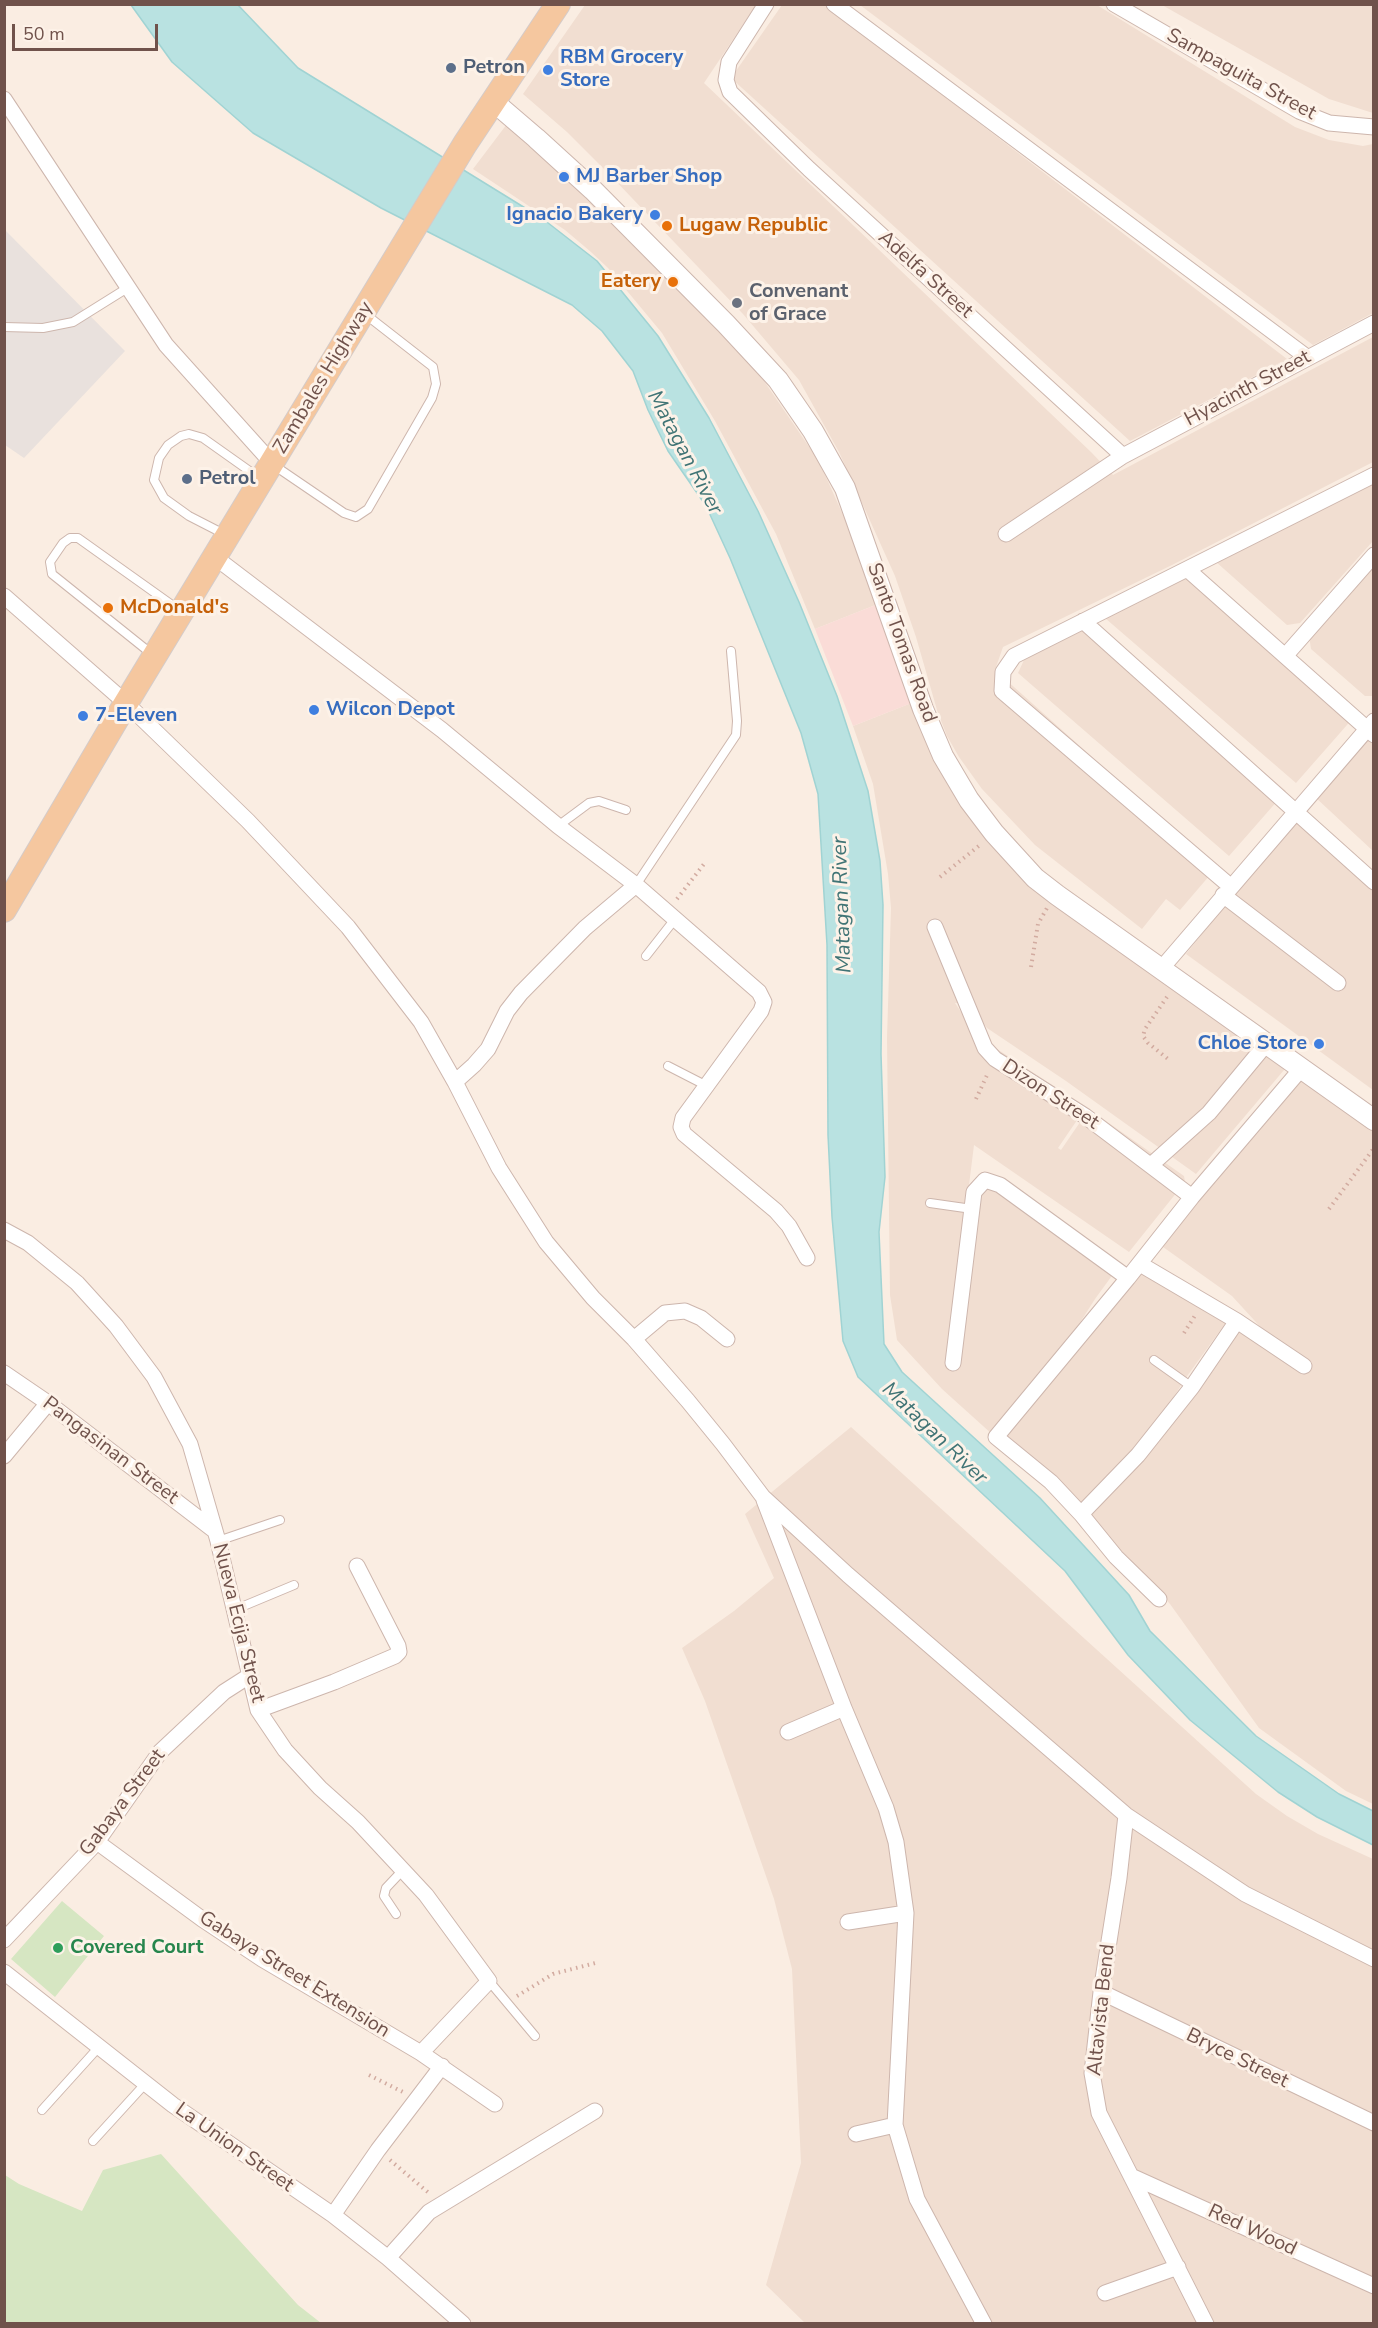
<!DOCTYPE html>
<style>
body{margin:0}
#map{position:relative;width:1378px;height:2328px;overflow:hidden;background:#faede2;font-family:"Nunito Sans",sans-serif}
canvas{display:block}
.frame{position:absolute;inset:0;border:6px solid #70524b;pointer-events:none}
.scale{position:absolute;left:12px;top:24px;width:146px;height:27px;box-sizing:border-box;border:3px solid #70524b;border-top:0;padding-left:8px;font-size:18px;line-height:21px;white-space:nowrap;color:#70524b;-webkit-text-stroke:4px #fdf2e8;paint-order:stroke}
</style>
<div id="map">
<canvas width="1378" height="2328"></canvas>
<div class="frame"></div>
<div class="scale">50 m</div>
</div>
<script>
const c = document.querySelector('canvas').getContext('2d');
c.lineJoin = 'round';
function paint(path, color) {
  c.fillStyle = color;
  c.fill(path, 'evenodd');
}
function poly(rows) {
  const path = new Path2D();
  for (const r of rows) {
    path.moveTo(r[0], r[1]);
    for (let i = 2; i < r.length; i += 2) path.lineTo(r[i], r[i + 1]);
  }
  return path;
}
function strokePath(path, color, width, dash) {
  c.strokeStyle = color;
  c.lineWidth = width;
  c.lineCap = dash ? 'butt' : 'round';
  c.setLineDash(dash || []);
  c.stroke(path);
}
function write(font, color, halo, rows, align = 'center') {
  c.font = font + ' "Nunito Sans",sans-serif';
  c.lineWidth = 6;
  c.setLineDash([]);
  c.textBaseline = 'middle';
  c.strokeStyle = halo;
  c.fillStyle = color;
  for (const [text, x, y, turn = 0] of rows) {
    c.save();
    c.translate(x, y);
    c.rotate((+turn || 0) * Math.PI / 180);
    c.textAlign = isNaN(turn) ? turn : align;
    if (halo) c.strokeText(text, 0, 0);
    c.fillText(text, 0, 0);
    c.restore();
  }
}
const residential = poly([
 [585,5,756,5,704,83,1091,452,1113,475,1373,337,1373,462,1172,565,1003,647,995,670,1216,868,1180,910,1166,899,1142,929,1035,845,982,789,959,757,947,736,937,710,916,637,895,576,839,452,799,380,743,314,609,174,567,132,523,94],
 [782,5,825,5,1287,359,1130,441,731,78],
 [860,5,1097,5,1295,127,1329,140,1363,146,1373,144,1373,313,1313,345],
 [1162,5,1373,5,1373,113,1329,99],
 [510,120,733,339,762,378,814,454,826,477,852,535,878,604,815,629,776,534,715,421,662,333,608,268,591,252,565,230,473,169],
 [1373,478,1373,541,1300,623,1287,625,1215,561],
 [1373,563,1373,696,1365,696,1311,649,1309,636],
 [1192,572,1354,717,1296,783,1105,618],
 [1091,624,1286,791,1229,856,1018,673,1024,660],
 [914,702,1015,856,1295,1057,1196,1174,1066,1081,987,1028,968,1003,955,1003,977,1036,1086,1107,1058,1148,1061,1150,1089,1109,1184,1176,1185,1182,1129,1252,974,1145,966,1209,982,1175,1119,1266,1095,1299,1065,1346,993,1435,942,1389,897,1340,890,1295,887,1038,891,908,888,874,873,784,853,726],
 [1373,733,1373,851,1315,797],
 [1304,811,1373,872,1373,1090,1186,954,1243,882],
 [1305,1063,1373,1114,1373,1804,1346,1791,1259,1728,1170,1604,1127,1556,1085,1516,1241,1324,1265,1332,1232,1296,1156,1242],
 [1140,1266,1227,1321,1185,1379,1151,1433,1083,1508,1002,1436],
 [851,1427,1256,1794,1287,1816,1318,1834,1373,1859,1373,2323,805,2323,766,2285,801,2163,792,1969,774,1899,705,1701,682,1648,734,1611,774,1578,745,1514]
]);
const commercial = poly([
 [878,604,914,702,853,726,815,629]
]);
const industrial = poly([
 [4,229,125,351,24,458,5,445]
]);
const green = poly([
 [62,1901,104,1936,55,1997,11,1959],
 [161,2154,298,2305,321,2323,5,2323,5,2175,19,2184,82,2211,103,2170]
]);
const water = poly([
 [131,5,238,5,298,68,543,219,597,261,658,336,709,418,758,511,799,602,837,696,868,791,880,861,883,905,881,1054,885,1177,879,1232,884,1344,902,1372,1040,1498,1129,1595,1150,1631,1256,1736,1339,1794,1373,1811,1373,1845,1317,1817,1278,1792,1190,1720,1128,1655,1065,1571,858,1377,843,1341,832,1217,828,1135,827,945,818,794,801,733,730,558,706,506,668,451,648,410,633,371,602,331,572,305,381,208,253,133,172,62,131,5]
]);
const path = poly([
 [940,877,980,845],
 [677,899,704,864],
 [1031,967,1038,924,1047,908],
 [1167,997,1145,1029,1143,1036,1148,1043,1168,1059],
 [976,1099,988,1073],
 [1329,1209,1374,1148],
 [1184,1333,1196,1314],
 [517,1996,553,1974,599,1962],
 [369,2075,403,2092],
 [390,2160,430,2194]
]);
const service = poly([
 [4,327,43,328,73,322,129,287],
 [275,466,344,513,356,517,368,509,432,398,436,384,433,367,365,314],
 [226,535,189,516,164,498,154,480,159,458,168,445,181,436,189,434,203,438,258,477],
 [153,655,52,574,50,562,63,543,70,538,78,538,179,610],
 [558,826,589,803,599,801,626,810],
 [636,885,736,735,737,721,731,651],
 [646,956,675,919],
 [668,1066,707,1086],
 [930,1203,972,1209],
 [1154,1360,1192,1387],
 [218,1541,280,1520],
 [234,1610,294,1585],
 [396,1914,384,1896,386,1888,403,1870],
 [489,1981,535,2036],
 [42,2110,98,2048],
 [93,2141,145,2084]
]);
const minor = poly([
 [766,4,729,62,726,80,730,92,809,169,1123,456],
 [834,4,1308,358],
 [1114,4,1299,111,1329,123,1374,127],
 [4,99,166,345,272,463],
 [1006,534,1123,456,1374,323],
 [216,558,442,730,558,826,636,885,759,992,764,1002,761,1011,683,1118,681,1127,684,1134,776,1211,789,1226,807,1258],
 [1188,570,1374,735],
 [4,596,126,703,248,821,348,927,421,1022,455,1082,499,1168,546,1242,593,1298,634,1339,688,1401,723,1444,763,1497,848,1575,1126,1815,1245,1894,1374,1959],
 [1083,621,1374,882],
 [1286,655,1374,555],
 [1230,886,1002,691,1003,672,1014,656,1374,475],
 [1223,895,1338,983],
 [935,927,985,1048,995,1059,1085,1116,1192,1197],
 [1161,969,1374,721],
 [455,1082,474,1065,488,1049,507,1011,521,993,585,928,636,885],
 [1151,1165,1209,1113,1267,1043],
 [4,1230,28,1243,77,1283,116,1326,154,1377,190,1444,218,1541,258,1710,285,1750,320,1788,358,1822,426,1895,489,1981,421,2053],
 [1140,1264,1237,1321,1304,1366],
 [634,1339,665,1313,685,1311,701,1318,727,1339],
 [953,1363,974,1192,985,1180,1000,1185,1128,1278],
 [4,1373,48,1403,215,1531],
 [4,1456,48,1403],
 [764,1500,844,1708,886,1808,896,1842,906,1913,895,2125,917,2199,984,2324],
 [1081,1514,1051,1482,996,1437,1128,1278,1192,1197,1301,1069],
 [1159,1599,1116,1557,1081,1514,1138,1455,1192,1387,1237,1321],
 [258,1710,334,1682,395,1656,399,1652,398,1646,357,1566],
 [788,1732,844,1708],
 [1126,1815,1119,1878,1101,1992,1092,2073,1099,2113,1206,2324],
 [97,1842,202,1919,262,1959,421,2053,495,2104],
 [848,1922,906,1913],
 [4,1940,97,1842,160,1752,224,1692,249,1676],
 [4,1972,173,2105,333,2215,388,2258,463,2324],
 [1101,1992,1374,2123],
 [856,2134,895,2125],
 [1131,2176,1374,2286],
 [333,2215,378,2150,442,2066],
 [388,2258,429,2212,595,2111],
 [1105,2293,1178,2267]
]);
const tertiary = poly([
 [494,102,536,138,593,190,726,324,778,380,813,431,845,488,923,709,943,756,969,800,994,833,1035,878,1057,895,1374,1120]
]);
const primary = poly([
 [4,910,126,703,465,144,558,4]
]);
const markers = [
 [451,68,6,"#5c6f8a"],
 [548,70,6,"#3f7fe0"],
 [564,177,6,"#3f7fe0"],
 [655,215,6,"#3f7fe0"],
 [667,226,6,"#e8710a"],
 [673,282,6,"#e8710a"],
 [737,303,6,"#6b7280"],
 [187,479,6,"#5c6f8a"],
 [108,608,6,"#e8710a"],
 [314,710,6,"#3f7fe0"],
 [83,716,6,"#3f7fe0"],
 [1319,1044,6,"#3f7fe0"],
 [58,1948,6,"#2e9e5b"]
];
const shopNames = [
 ["RBM Grocery",560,58],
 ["Store",560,81],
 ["MJ Barber Shop",576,177],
 ["Ignacio Bakery",643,215,"right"],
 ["Wilcon Depot",326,710],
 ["7-Eleven",95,716],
 ["Chloe Store",1307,1044,"right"]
];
const serviceNames = [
 ["Petron",463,68],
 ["Petrol",199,479]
];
const streetNames = [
 ["Sampaguita Street",1241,75,29],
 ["Adelfa Street",925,275,42],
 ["Zambales Highway",324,378,-59],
 ["Hyacinth Street",1248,389,-28],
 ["Santo Tomas Road",901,643,70],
 ["Dizon Street",1050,1095,33],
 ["Pangasinan Street",110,1451,37],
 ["Nueva Ecija Street",238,1623,76],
 ["Gabaya Street",123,1803,-53],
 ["Gabaya Street Extension",294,1975,32],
 ["Altavista Bend",1102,2010,-84],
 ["Bryce Street",1237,2059,26],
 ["La Union Street",234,2148,35],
 ["Red Wood",1252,2231,25]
];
const foodNames = [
 ["Lugaw Republic",679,226],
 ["Eatery",661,282,"right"],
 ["McDonald's",120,608]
];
const worshipNames = [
 ["Convenant",749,292],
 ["of Grace",749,315]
];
const leisureNames = [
 ["Covered Court",70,1948]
];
const waterNames = [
 ["Matagan River",684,453,62],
 ["Matagan River",843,905,-92],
 ["Matagan River",934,1434,44]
];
paint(residential, '#f1ded1');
paint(commercial, '#fadcd7');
paint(industrial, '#e9e1dd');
paint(green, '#d6e6c2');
paint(water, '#b9e2e1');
strokePath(water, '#a0d3d3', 1.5);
strokePath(service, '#cdb6ad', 10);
strokePath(minor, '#cdb6ad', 17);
strokePath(tertiary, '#cdb6ad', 22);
strokePath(primary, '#d4cbc9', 26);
strokePath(path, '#d2aba0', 4, [1.5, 4.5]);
strokePath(service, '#fff', 8);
strokePath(minor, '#fff', 15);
strokePath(tertiary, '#fff', 20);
strokePath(primary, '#f5c79f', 24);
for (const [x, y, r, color] of markers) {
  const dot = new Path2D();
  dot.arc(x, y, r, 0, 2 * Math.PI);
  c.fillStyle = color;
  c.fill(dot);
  strokePath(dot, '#fdf2e8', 2);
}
write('bold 20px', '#366cbe', '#fdf2e8', shopNames, 'left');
write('bold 20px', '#4e5e75', '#fdf2e8', serviceNames, 'left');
write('20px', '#70524b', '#fdf2e8', streetNames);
write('bold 20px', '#c56008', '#fdf2e8', foodNames, 'left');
write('bold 20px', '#5b616d', '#fdf2e8', worshipNames, 'left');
write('bold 20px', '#27864d', '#fdf2e8', leisureNames, 'left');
write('italic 21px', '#407475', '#fdf2e8', waterNames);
</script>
